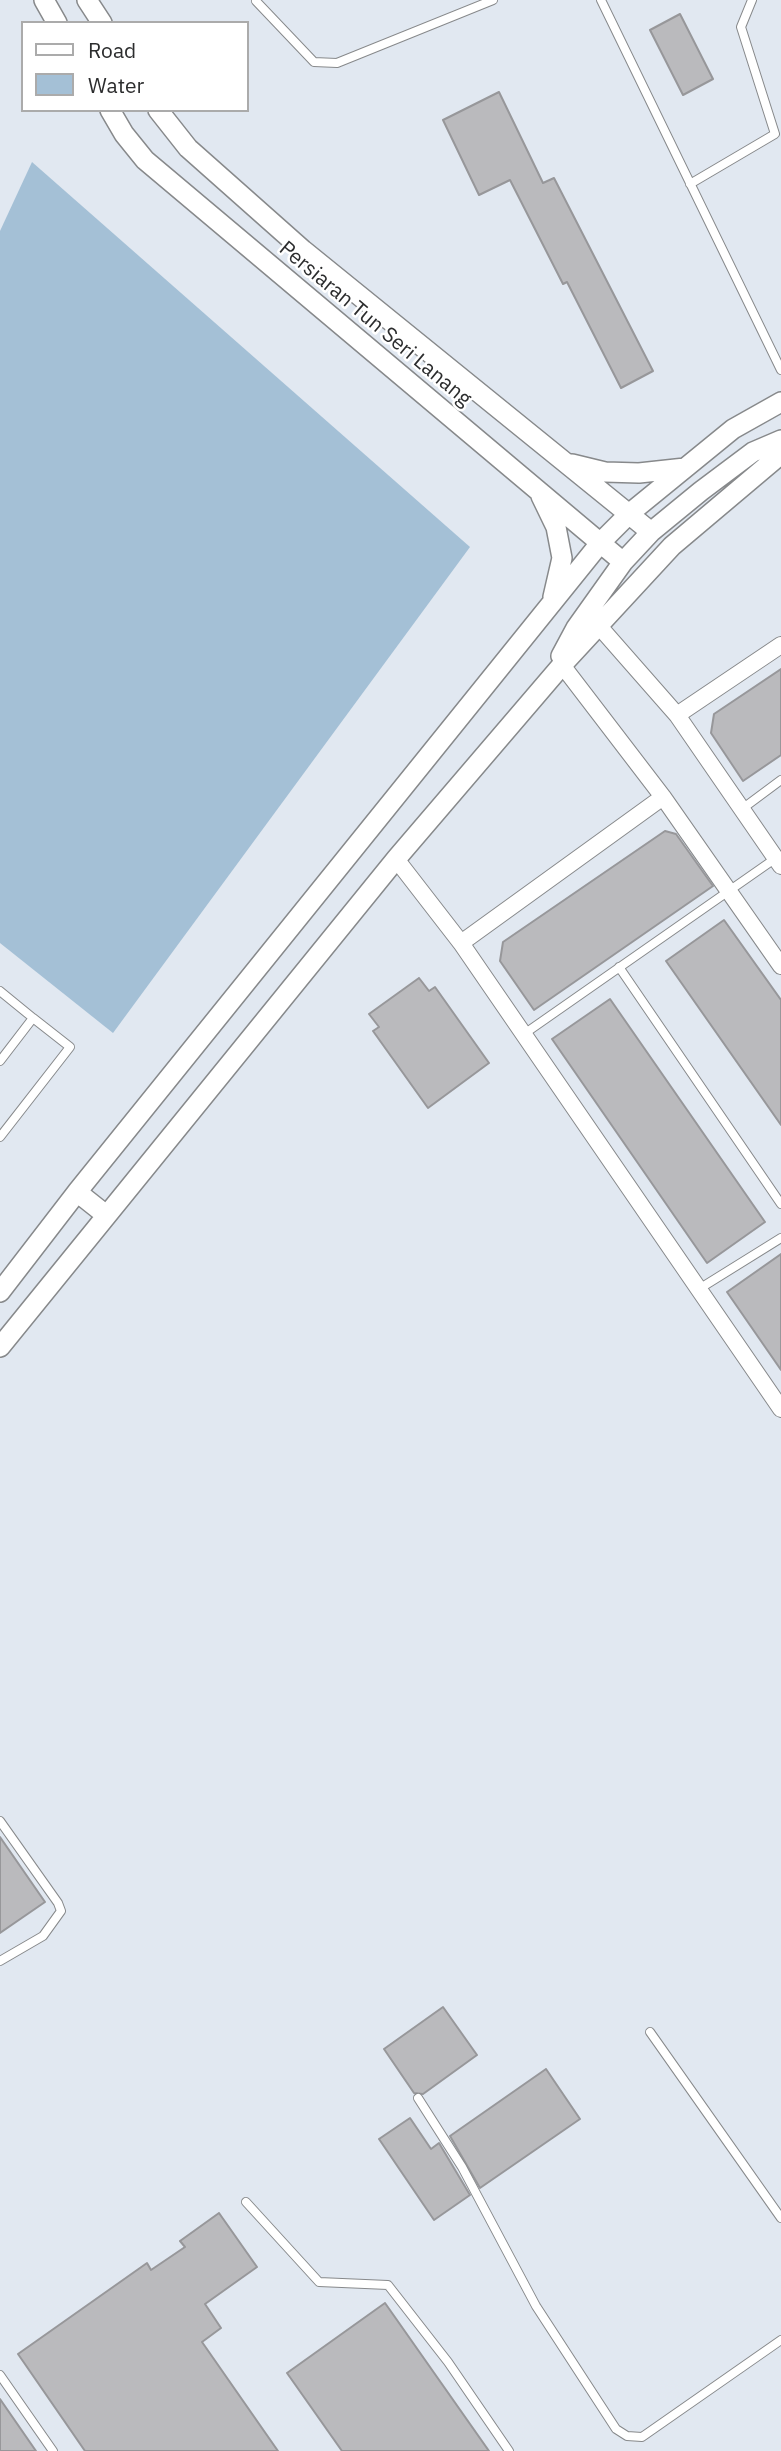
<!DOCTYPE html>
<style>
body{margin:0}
#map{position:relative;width:781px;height:2451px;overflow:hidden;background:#f0f2f5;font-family:"IBM Plex Sans",sans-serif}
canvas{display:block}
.legend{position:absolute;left:21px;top:21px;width:228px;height:91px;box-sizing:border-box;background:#fff;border:2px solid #ababab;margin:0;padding:9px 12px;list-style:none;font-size:21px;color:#2c2d2e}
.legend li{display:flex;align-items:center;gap:14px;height:35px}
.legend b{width:35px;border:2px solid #ababab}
</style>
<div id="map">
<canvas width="781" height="2451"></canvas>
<ul class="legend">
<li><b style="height:9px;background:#fff"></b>Road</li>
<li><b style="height:19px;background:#a4c0d6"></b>Water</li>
</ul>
</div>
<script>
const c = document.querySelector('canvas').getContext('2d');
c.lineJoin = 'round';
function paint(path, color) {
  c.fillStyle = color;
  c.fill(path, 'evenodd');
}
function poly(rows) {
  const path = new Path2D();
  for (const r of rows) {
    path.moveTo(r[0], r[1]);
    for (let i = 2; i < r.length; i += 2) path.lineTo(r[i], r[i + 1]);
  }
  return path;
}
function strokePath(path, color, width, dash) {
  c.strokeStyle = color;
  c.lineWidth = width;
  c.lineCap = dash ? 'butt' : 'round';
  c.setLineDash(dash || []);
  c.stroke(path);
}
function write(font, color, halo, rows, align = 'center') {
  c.font = font + ' "IBM Plex Sans",sans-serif';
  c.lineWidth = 5;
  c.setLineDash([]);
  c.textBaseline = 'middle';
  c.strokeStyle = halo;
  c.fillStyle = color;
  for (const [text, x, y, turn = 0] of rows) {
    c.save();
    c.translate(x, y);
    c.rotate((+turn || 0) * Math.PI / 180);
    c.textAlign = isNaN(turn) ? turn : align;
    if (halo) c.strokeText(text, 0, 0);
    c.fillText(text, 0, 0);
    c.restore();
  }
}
const built = poly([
 [0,0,781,0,781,2451,0,2451],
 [23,23,247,23,247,110,23,110]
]);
const water = poly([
 [32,162,470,547,113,1033,0,943,0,231]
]);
const building = poly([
 [680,14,713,79,683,95,650,30,680,14],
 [499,92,543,183,554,178,653,371,621,388,567,282,563,284,510,180,479,195,443,120,499,92],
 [781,669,781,755,743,781,711,733,714,714,781,669],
 [665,831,676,834,713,886,534,1010,500,961,503,942,665,831],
 [724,920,781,1000,781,1125,666,961,724,920],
 [419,978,429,991,435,987,489,1063,428,1108,373,1031,379,1027,369,1014,419,978],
 [610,999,765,1222,707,1263,552,1039,610,999],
 [781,1254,781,1370,727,1292,781,1254],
 [0,1837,45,1902,0,1933,0,1837],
 [443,2007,477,2055,423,2094,414,2093,384,2049,443,2007],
 [546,2069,580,2119,480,2188,450,2136,546,2069],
 [410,2118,431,2149,439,2143,470,2195,434,2220,379,2139,410,2118],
 [219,2213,257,2267,205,2304,221,2328,202,2342,278,2451,85,2451,18,2354,147,2263,151,2270,185,2247,180,2241,219,2213],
 [385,2303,489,2451,342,2451,287,2373,385,2303],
 [0,2399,36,2451,0,2451,0,2399]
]);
const service = poly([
 [601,0,781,370],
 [256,1,314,62,337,63,493,0],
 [690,184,775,134,741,27,752,0],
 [742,809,781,780],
 [619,967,781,1204],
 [0,991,33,1018],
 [524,1034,776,858],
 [0,1061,33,1018,70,1047,0,1137],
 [699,1289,781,1238],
 [0,1821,58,1903,61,1911,43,1936,0,1961],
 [650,2032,781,2218],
 [418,2098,462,2167,536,2306,616,2429,627,2436,642,2437,781,2340],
 [246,2202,319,2282,388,2285,448,2362,509,2451],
 [0,2375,53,2451]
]);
const minor = poly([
 [598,625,677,715,781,866],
 [562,665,663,797,781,966],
 [677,715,781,645],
 [396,859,461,943,781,1409],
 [461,943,663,797]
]);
const tertiary = poly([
 [44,0,57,23],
 [87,0,102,23],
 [110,110,124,134,145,160,623,562],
 [158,110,188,148,303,250,651,532],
 [572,464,605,472,639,473,685,468],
 [541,496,556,527,562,558,553,597],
 [561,656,576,628,623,562,651,532,701,491,753,452,781,440],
 [77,1192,106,1215],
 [0,1292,77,1192,601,542,630,513,733,429,781,402],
 [0,1347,396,859,562,665,672,546,781,454]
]);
const streetNames = [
 ["Persiaran Tun Seri Lanang",375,324,40]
];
paint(built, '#e1e8f1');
paint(water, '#a4c0d6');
paint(building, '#bababd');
strokePath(building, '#97979a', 2);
strokePath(service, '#87898b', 10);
strokePath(minor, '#87898b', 18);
strokePath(tertiary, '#87898b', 22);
strokePath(service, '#fff', 8);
strokePath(minor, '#fff', 16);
strokePath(tertiary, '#fff', 19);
write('21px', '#2c2d2e', '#fff', streetNames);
</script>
